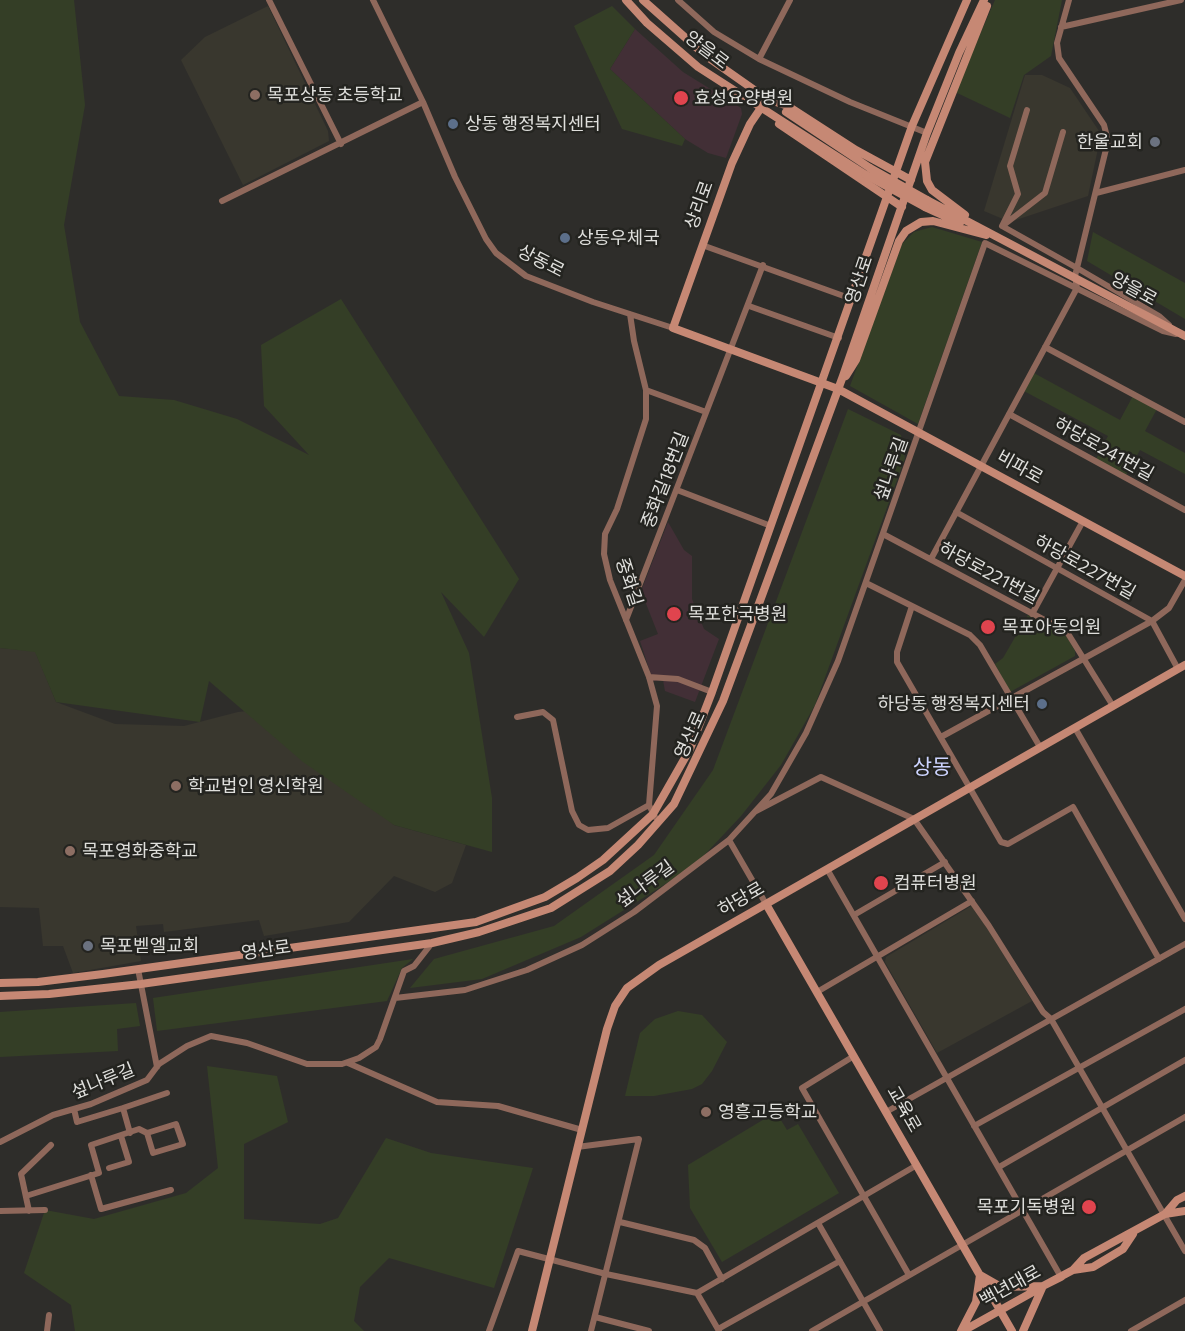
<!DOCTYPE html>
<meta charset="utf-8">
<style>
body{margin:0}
canvas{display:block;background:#2e2d2a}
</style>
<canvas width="1185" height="1331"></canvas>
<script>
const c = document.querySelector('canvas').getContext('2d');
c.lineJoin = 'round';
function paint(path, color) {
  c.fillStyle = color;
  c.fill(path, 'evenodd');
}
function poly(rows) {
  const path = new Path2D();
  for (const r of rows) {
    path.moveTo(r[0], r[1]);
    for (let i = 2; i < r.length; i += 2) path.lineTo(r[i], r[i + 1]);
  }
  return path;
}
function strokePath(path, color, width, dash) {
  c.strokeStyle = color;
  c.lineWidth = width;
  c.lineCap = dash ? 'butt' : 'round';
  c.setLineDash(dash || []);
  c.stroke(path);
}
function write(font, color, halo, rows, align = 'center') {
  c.font = font + ' Commissioner,"Noto Sans KR",sans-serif';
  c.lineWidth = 5;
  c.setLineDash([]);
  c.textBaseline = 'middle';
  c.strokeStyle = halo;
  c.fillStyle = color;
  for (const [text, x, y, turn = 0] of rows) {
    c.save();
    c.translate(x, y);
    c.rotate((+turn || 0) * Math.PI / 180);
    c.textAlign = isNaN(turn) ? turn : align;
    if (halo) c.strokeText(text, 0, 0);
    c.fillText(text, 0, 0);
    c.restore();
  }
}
const built = poly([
 [268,6,328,131,329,141,243,185,181,60,205,37],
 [1025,75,1042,75,1070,88,1101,134,1088,196,1010,222,984,211],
 [0,648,35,651,56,702,115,724,184,726,238,712,258,710,394,825,466,845,452,883,435,892,394,876,349,922,264,936,259,920,164,932,163,924,136,926,141,961,73,973,63,946,43,946,39,908,0,907],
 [973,905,1032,1001,937,1053,885,962,886,957]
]);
const medical = poly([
 [635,29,683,72,741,108,742,114,726,158,708,153,685,139,610,69],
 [668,522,684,550,692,556,692,599,704,629,719,639,695,702,665,691,663,680,653,681,640,641,658,634,641,591]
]);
const green = poly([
 [0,0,74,0,85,105,64,225,80,322,119,396,174,400,237,419,309,455,264,406,261,345,341,299,519,579,484,637,441,592,469,653,492,798,492,852,394,825,303,762,209,681,200,722,56,702,35,652,0,648],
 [995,0,1062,0,1051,56,1024,75,1010,118,955,92],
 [612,6,635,29,610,69,685,139,682,146,622,129,574,26],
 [932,227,982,242,918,424,850,386,902,244,914,232],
 [1093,232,1185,283,1185,319,1087,261],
 [1032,372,1120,420,1134,394,1158,407,1145,431,1185,453,1185,474,1140,450,1125,477,1095,461,1108,436,1022,390],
 [848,409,901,435,905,458,815,705,781,765,741,816,694,866,581,937,482,979,410,988,434,959,554,926,654,855,713,770],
 [1028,615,1067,637,1075,651,1075,656,1010,692,995,664,1003,658],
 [413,959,402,968,387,1001,157,1031,153,998],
 [136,1003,140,1026,117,1029,118,1051,0,1057,0,1012],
 [678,1011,702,1015,727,1042,712,1071,702,1084,692,1089,654,1096,625,1096,640,1033,655,1019],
 [207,1066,277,1076,288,1122,244,1144,244,1219,320,1224,338,1218,386,1138,431,1153,533,1168,494,1288,389,1258,360,1287,354,1321,364,1331,75,1331,71,1305,24,1273,45,1210,94,1219,186,1193,218,1168],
 [776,1112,787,1130,798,1124,839,1193,722,1262,690,1208,688,1165]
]);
const street = poly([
 [269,0,341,144],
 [373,0,423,102,455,177,486,239,496,253,526,276,593,302,673,328],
 [678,0,714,32,759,59,850,102,927,133],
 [1061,27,1181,0],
 [759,59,790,0],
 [1096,193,1185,170],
 [222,201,423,102],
 [1005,224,1045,193,1063,132],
 [1002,226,1077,268,1159,316,1169,325],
 [1002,226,1018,194,1010,166,1027,110],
 [702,245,852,299],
 [749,306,839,338],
 [630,314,634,341,646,390,646,419,617,509,605,534,604,554,610,580,649,677,657,706,649,805,655,817],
 [1045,347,1185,422],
 [646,390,706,412],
 [1009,414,1185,510],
 [677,490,771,526],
 [956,512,1152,621,1178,669],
 [883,534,1067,632,1113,706],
 [931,559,1077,288,1075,276,1108,141,1104,125,1059,58,1057,43,1069,0],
 [866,583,970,635,980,645,1040,747],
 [912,606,897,652,897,662,1001,842,1008,844,1073,807,1159,959],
 [1032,614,1083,521],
 [626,620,763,265],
 [649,677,678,679,712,692],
 [517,717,543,712,553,720,572,811,579,825,588,830,608,828,649,805],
 [1075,728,1185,919],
 [941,737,1152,621,1169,608,1185,580],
 [756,811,821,777,914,819,989,926,1043,1012,1051,1019,1185,1251],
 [729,840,766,904],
 [827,869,1061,1277],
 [854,915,945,862],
 [138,969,157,1067],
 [817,992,972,901],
 [395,998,465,990,527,970,582,945,634,912,729,840,771,794,806,733,838,661,985,243,1163,331,1176,334],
 [854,1056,802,1088,909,1275],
 [348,1063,437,1102,498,1106,582,1130],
 [74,1109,77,1122,123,1108],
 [886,1112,1185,944],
 [974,1126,1185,1009],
 [130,1133,123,1108,167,1093],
 [0,1142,53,1115,91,1104,147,1080,159,1064,187,1046,211,1036,247,1043,307,1064,342,1064,359,1058,376,1047,380,1039,404,971,414,966,432,943],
 [577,1147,639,1139,591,1331],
 [999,1167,1185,1060],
 [109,1168,129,1162,121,1136],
 [91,1175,101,1209,171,1190],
 [26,1196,99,1173,91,1145,139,1129,147,1133,176,1124,183,1144,153,1153,147,1133],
 [0,1211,45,1210],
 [29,1211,21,1174,51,1145],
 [620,1222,694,1240,705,1248,722,1279],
 [818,1223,880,1331],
 [697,1293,917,1165],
 [595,1317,649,1331],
 [718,1329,840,1261],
 [47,1331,49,1315],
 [489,1331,518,1251,606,1274,697,1293,719,1331],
 [812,1331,1185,1117],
 [1131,1331,1185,1300]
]);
const secondary = poly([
 [626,0,647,23,698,67,866,175],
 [643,0,706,56,770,101],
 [786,112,870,168],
 [779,124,902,207],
 [911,180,856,150,788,106,767,99,750,124,732,163,673,328,838,389,1185,576],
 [927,200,1185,336],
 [925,207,960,223],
 [965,215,932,190,927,181,925,162,987,6],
 [846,376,856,360,899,241,906,231,921,222,933,221,986,235],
 [766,904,1012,1331],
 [0,983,38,982,103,974,476,922,545,897,577,878,603,860,653,814,690,749,712,692,912,126,967,0],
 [0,996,49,994,141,984,432,943,479,932,551,908,610,871,638,845,674,804,723,701,843,376,927,133,959,53,984,0],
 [1165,1214,1185,1211],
 [1073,1270,1084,1258,1165,1214,1177,1200,1185,1196],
 [1061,1277,1043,1286,1073,1270,1093,1267,1123,1249,1133,1234],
 [532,1331,607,1029,615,1006,627,988,659,965,1185,665],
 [961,1331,976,1302,980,1275,1001,1287,1043,1286],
 [963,1331,1040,1288],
 [1023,1331,1043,1286]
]);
const secondaryBridge = poly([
 [870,168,927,200],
 [866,175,925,207]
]);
const markers = [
 [255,95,6,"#8d6e63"],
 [681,98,8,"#e0444e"],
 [453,124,6,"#5c6f8a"],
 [1155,142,6,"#6b7280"],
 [565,238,6,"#5c6f8a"],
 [674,614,8,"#e0444e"],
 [988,627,8,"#e0444e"],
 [1042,704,6,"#5c6f8a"],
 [176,786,6,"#8d6e63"],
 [70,851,6,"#8d6e63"],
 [881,883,8,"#e0444e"],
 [88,946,6,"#6b7280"],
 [706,1112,6,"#8d6e63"],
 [1089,1207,8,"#e0444e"]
];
const streetNames = [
 ["양을로",707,50,37],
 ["상리로",699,205,-70],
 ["상동로",541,261,27],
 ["영산로",859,280,-71],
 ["양을로",1134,289,29],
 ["하당로241번길",1104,449,29],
 ["비파로",1020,467,29],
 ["섶나루길",891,469,-70],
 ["중화길18번길",665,480,-69],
 ["하당로227번길",1085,567,29],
 ["하당로221번길",989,573,28],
 ["중화길",629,582,72],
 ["영산로",690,735,-66],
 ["섶나루길",645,884,-36],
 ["하당로",741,899,-30],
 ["영산로",266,950,-8],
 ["섶나루길",103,1081,-22],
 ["교육로",904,1109,60],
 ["백년대로",1010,1286,-29]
];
const poiNames = [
 ["목포상동 초등학교",267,95],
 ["효성요양병원",694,98],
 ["상동 행정복지센터",465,124],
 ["한울교회",1143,142,"right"],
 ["상동우체국",577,238],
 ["목포한국병원",688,614],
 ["목포아동의원",1002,627],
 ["하당동 행정복지센터",1030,704,"right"],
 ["학교법인 영신학원",188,786],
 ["목포영화중학교",82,851],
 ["컴퓨터병원",894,883],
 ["목포벧엘교회",100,946],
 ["영흥고등학교",718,1112],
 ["목포기독병원",1076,1207,"right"]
];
const quarterNames = [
 ["상동",932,767]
];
paint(built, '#39372e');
paint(medical, '#422f36');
paint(green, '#343e26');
strokePath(street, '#8f685b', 6);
strokePath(secondary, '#c68874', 8);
strokePath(secondaryBridge, '#c68874', 8);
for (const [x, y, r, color] of markers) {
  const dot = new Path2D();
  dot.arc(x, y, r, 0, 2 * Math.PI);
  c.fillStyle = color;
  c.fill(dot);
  strokePath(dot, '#242420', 2);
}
write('18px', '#dfdfdc', '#242420', streetNames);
write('18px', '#dfdfdc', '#242420', poiNames, 'left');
write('21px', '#cdd4ff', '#242420', quarterNames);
</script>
